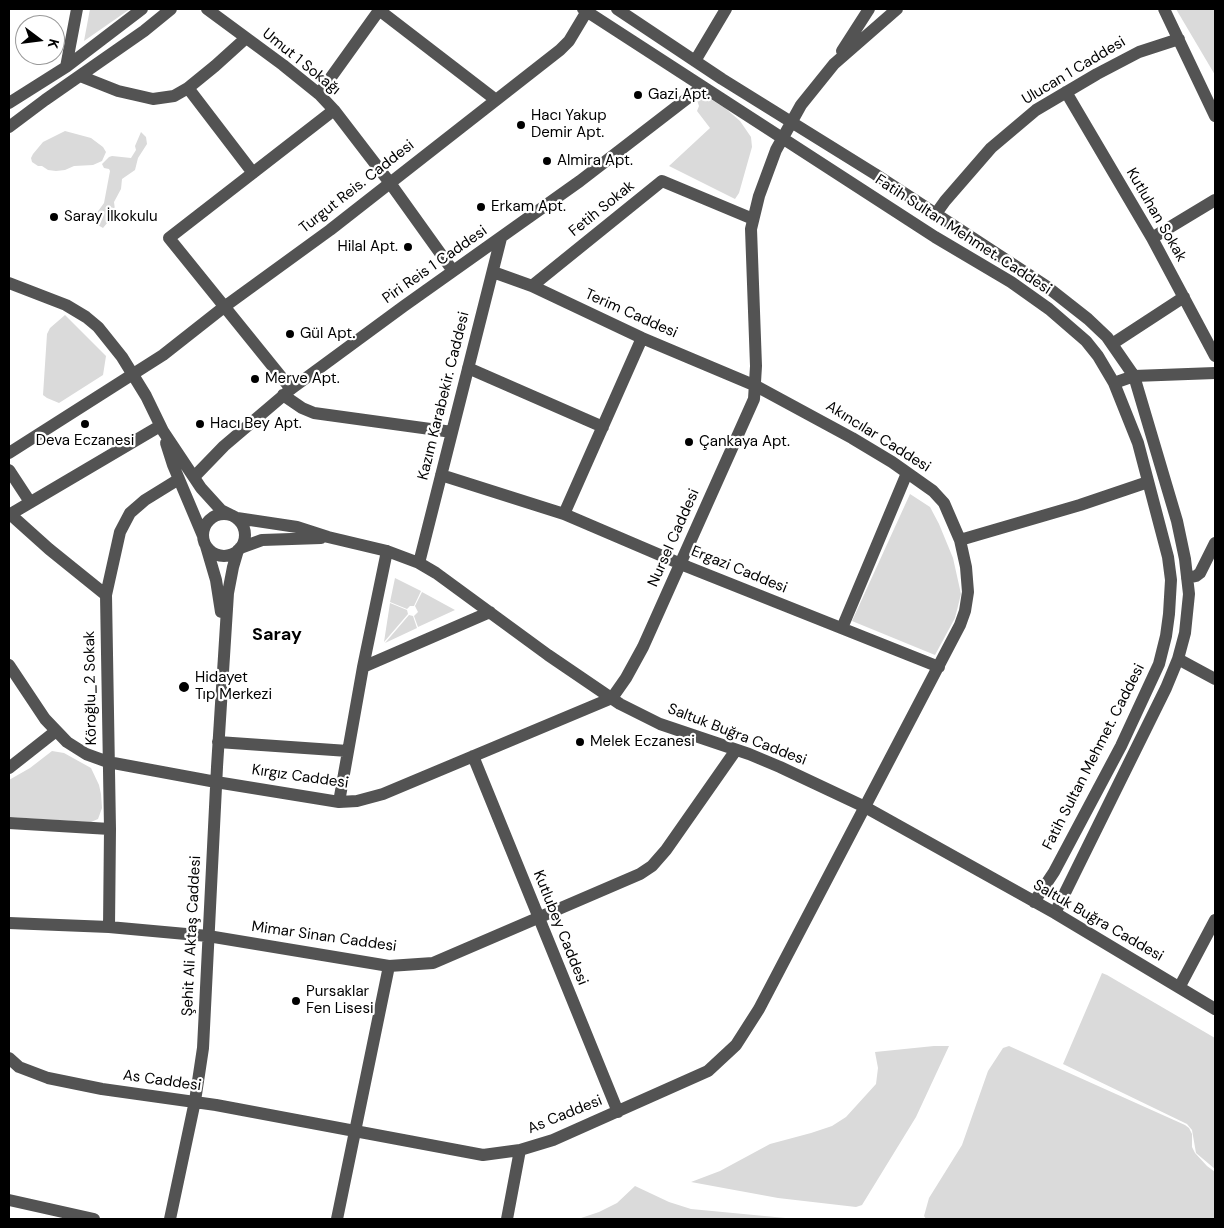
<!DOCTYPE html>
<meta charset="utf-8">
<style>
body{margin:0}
#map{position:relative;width:1224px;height:1228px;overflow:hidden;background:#fff;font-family:"DM Sans",sans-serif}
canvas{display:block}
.frame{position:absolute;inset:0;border:10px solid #000;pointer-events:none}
.north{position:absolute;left:15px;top:15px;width:50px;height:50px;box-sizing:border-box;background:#fff;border:1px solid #999;border-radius:50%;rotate:105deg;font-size:14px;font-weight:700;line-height:20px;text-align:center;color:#000}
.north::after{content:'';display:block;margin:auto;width:18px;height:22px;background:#000;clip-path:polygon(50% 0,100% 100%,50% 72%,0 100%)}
</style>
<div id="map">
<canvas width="1224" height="1228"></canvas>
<div class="frame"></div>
<div class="north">K</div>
</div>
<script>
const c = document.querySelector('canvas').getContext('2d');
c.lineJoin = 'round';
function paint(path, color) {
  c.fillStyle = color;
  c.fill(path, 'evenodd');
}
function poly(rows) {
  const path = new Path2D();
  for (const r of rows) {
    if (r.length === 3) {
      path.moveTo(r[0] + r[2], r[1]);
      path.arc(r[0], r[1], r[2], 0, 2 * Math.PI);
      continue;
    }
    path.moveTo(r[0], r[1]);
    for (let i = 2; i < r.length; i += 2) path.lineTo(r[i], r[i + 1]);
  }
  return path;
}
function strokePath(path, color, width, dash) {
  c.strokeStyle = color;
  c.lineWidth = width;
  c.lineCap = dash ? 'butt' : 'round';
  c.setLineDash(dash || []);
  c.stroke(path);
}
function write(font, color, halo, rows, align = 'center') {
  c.font = font + ' "DM Sans",sans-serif';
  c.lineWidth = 4.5;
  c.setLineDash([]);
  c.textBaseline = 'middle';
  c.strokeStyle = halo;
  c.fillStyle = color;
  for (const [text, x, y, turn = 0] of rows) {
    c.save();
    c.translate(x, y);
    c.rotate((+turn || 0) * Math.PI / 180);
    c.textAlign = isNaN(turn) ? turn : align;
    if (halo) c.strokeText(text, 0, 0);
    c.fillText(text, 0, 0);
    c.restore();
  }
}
const green = poly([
 [90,9,130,9,84,41],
 [1176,9,1215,9,1215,75],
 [702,94,725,108,740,121,751,137,752,147,739,193,735,199,669,166,710,128,697,111,699,106,696,97],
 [65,131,91,138,103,147,106,152,102,161,93,165,74,166,65,170,56,171,48,170,42,166,38,166,32,162,31,158,33,154,43,142],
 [141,132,146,137,147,144,138,158,135,170,122,179,121,189,114,202,115,210,112,217,103,228,96,224,96,214,104,203,110,171,109,169,104,168,102,164,109,157,112,156,131,158,136,150,135,146],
 [65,315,106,356,103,375,59,403,47,398,43,395,47,334,50,328],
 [910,494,930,507,939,524,953,558,961,594,955,618,935,655,852,621],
 [395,578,421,591,414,606,410,606,407,609,390,602],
 [422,592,455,610,418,627,414,616,418,612,415,606],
 [390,603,407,610,408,614,384,642],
 [409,615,413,616,417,628,385,643],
 [52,751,64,753,91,768,99,785,101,794,102,808,98,819,91,822,9,817,9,780,30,768],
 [1102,973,1107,975,1215,1038,1215,1169,1196,1153,1192,1130,1187,1124,1063,1064],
 [934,1046,949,1046,916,1117,862,1205,856,1207,778,1198,691,1182,720,1171,770,1144,811,1133,832,1126,846,1117,876,1084,878,1068,875,1052],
 [1009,1046,1185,1125,1189,1128,1192,1134,1192,1147,1195,1153,1207,1166,1215,1172,1215,1219,926,1219,924,1216,929,1198,962,1145,988,1071,1003,1048],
 [635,1186,669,1202,691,1209,796,1219,578,1219,599,1212,617,1203]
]);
const minor = poly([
 [207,9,283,65,319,94,334,110,390,183,453,271],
 [583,9,935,237,1011,282,1049,309,1086,341,1098,356,1114,383,1138,443,1168,557,1171,580,1169,614,1166,636,1159,664,1121,746,1054,872,1034,902],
 [617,9,722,79,875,174,1046,286,1088,319,1107,337,1134,376,1177,521,1185,559,1189,594,1185,633,1178,659,1166,688,1055,913],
 [1164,9,1215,116],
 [379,10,496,100],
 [842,51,869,9],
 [695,61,726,9],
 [66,67,77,9],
 [80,76,118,91,140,96,153,99,174,96,188,88,215,66,246,38],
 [188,88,253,173],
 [1066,92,1152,238,1215,356],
 [319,94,380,9],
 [9,103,66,67,142,9],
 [9,127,45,100,144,31,171,9],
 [935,215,945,201,991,148,1036,110,1097,74,1139,52,1179,39],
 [1152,238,1215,200],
 [9,283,66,305,86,317,98,327,122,357,146,396,163,431,201,488,221,510,231,515],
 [532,286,662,181,753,219],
 [1112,344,1184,297],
 [468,368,603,427],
 [1114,383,1134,376,1215,373],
 [291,389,169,238,334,110],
 [283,395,302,408,314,413,452,432],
 [166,443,173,465,203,536],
 [9,453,163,355,224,307,330,230,560,50,569,41,587,11],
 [9,470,30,502],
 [441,475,564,514,688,567,939,667],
 [194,477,224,446,291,389,404,306,580,181,702,87],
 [10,514,49,549,106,595],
 [564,514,642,338],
 [224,535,21],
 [9,515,160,426],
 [237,518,297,527,328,537,387,551,419,563,436,573,548,655,620,704,660,724,749,754,780,767,865,807,1055,913,1215,1009],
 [960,540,1080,505,1148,482],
 [206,546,216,580,221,612],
 [240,548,262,540,321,538],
 [419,563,501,238],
 [1187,578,1196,576,1200,573,1215,543],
 [842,628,907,473],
 [1178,659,1215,679],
 [9,665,45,719,67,742,86,754,108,762,216,782,339,802,357,801,383,794,612,698,626,678,643,647,754,399,756,366,751,229,759,196,776,150,801,105,834,64,897,9],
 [363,667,490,612],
 [218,742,348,751],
 [473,756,618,1112],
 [9,768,56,731],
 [339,802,363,667,387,551],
 [9,823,110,829],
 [9,923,109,927,208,936,389,966,433,963,640,874,652,866,666,850,736,750],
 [109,927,110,829,106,595,120,532,130,513,145,500,179,479],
 [1180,986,1215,920],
 [9,1058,19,1067,48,1078,102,1089,216,1105,483,1155,520,1150,553,1140,708,1071,736,1045,759,1009,960,625,965,611,968,592,966,567,960,540,944,503,933,491,892,462,852,438,756,386,642,338,532,286,493,272],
 [9,1200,94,1219],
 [170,1219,195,1101,203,1048,217,767,228,593,233,567,238,550],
 [337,1219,389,966],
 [507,1219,520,1150]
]);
const markers = [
 [638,95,5,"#000"],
 [521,125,5,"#000"],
 [547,161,5,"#000"],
 [481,207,5,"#000"],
 [54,217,5,"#000"],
 [408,247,5,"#000"],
 [290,334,5,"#000"],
 [255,379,5,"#000"],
 [85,424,5,"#000"],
 [200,424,5,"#000"],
 [689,442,5,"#000"],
 [184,687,6,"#000"],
 [580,742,5,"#000"],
 [296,1001,5,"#000"]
];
const streetNames = [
 ["Umut 1 Sokağı",301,62,39],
 ["Ulucan 1 Caddesi",1074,71,-31],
 ["Turgut Reis. Caddesi",357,187,-38],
 ["Fetih Sokak",602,209,-39],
 ["Kutluhan Sokak",1156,215,60],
 ["Fatih Sultan Mehmet. Caddesi",963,235,33],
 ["Piri Reis 1 Caddesi",435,265,-35],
 ["Terim Caddesi",631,314,24],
 ["Kazım Karabekir. Caddesi",444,396,-76],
 ["Akıncılar Caddesi",878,437,32],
 ["Nursel Caddesi",674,538,-66],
 ["Ergazi Caddesi",739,570,22],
 ["Köroğlu_2 Sokak",91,688,-91],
 ["Saltuk Buğra Caddesi",737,735,21],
 ["Fatih Sultan Mehmet. Caddesi",1094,757,-63],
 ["Kırgız Caddesi",300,777,8],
 ["Saltuk Buğra Caddesi",1098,921,30],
 ["Kutlubey Caddesi",560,928,68],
 ["Şehit Ali Aktaş Caddesi",192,936,-87],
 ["Mimar Sinan Caddesi",324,937,8],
 ["As Caddesi",162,1081,8],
 ["As Caddesi",565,1115,-22]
];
const poiNames = [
 ["Gazi Apt.",648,95],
 ["Hacı Yakup",531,116],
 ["Demir Apt.",531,133],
 ["Almira Apt.",557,161],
 ["Erkam Apt.",491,207],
 ["Saray İlkokulu",64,217],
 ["Hilal Apt.",398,247,"right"],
 ["Gül Apt.",300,334],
 ["Merve Apt.",265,379],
 ["Hacı Bey Apt.",210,424],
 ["Deva Eczanesi",85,441,"center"],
 ["Çankaya Apt.",699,442],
 ["Hidayet",195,678],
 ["Tıp Merkezi",195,695],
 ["Melek Eczanesi",590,742],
 ["Pursaklar",306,992],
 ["Fen Lisesi",306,1009]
];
const quarterNames = [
 ["Saray",277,635]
];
paint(green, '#dadada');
strokePath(minor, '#535353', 12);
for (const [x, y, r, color] of markers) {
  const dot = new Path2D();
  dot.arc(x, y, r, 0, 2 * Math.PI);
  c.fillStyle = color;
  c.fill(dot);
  strokePath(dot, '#fff', 2);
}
write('15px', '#000', '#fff', streetNames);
write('15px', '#000', '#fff', poiNames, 'left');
write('bold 18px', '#000', '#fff', quarterNames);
</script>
